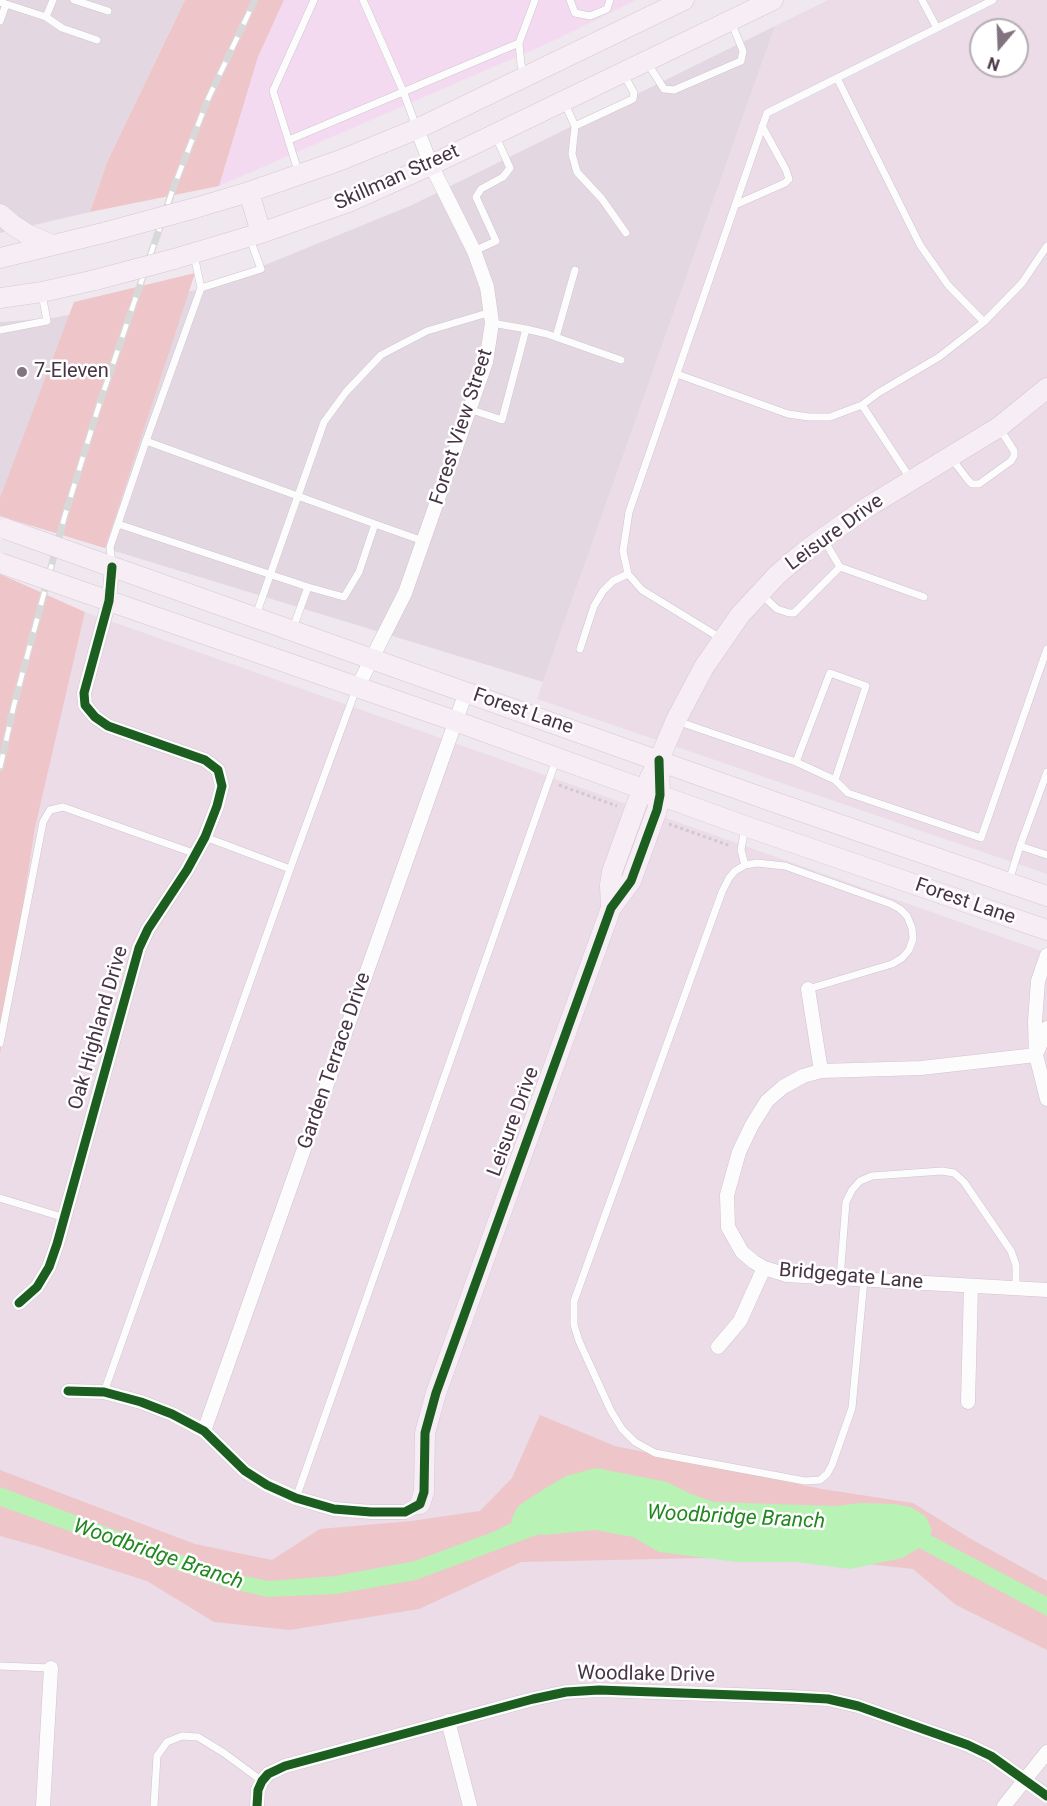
<!DOCTYPE html>
<style>
body{margin:0}
#map{position:relative;width:1047px;height:1806px;overflow:hidden;background:#f0e8ef;font-family:Roboto,sans-serif}
canvas{display:block}
.north{position:absolute;left:969px;top:18px;width:60px;height:60px;box-sizing:border-box;background:#fff;border:2px solid #b5aeb4;border-radius:50%;rotate:199deg;font-size:16px;font-weight:700;line-height:24px;text-align:center;color:#473444}
.north::after{content:'';display:block;margin:auto;width:21px;height:27px;background:#827380;clip-path:polygon(50% 0,100% 100%,50% 72%,0 100%)}
</style>
<div id="map">
<canvas width="1047" height="1806"></canvas>
<div class="north">N</div>
</div>
<script>
const c = document.querySelector('canvas').getContext('2d');
c.lineJoin = 'round';
function paint(path, color) {
  c.fillStyle = color;
  c.fill(path, 'evenodd');
}
function poly(rows) {
  const path = new Path2D();
  for (const r of rows) {
    path.moveTo(r[0], r[1]);
    for (let i = 2; i < r.length; i += 2) path.lineTo(r[i], r[i + 1]);
  }
  return path;
}
function strokePath(path, color, width, dash) {
  c.strokeStyle = color;
  c.lineWidth = width;
  c.lineCap = dash ? 'butt' : 'round';
  c.setLineDash(dash || []);
  c.stroke(path);
}
function write(font, color, halo, rows, align = 'center') {
  c.font = font + ' Roboto,sans-serif';
  c.lineWidth = 5;
  c.setLineDash([]);
  c.textBaseline = 'middle';
  c.strokeStyle = halo;
  c.fillStyle = color;
  for (const [text, x, y, turn = 0] of rows) {
    c.save();
    c.translate(x, y);
    c.rotate((+turn || 0) * Math.PI / 180);
    c.textAlign = isNaN(turn) ? turn : align;
    if (halo) c.strokeText(text, 0, 0);
    c.fillText(text, 0, 0);
    c.restore();
  }
}
const residential = poly([
 [828,0,1047,0,1047,874,537,699,775,26],
 [981,30,1017,30,1017,66,981,66],
 [85,612,1047,953,1047,1806,0,1806,0,1055,35,828]
]);
const commercial = poly([
 [284,0,636,0,551,42,219,186,258,57]
]);
const industrial = poly([
 [0,0,185,0,107,162,90,212,0,233],
 [775,26,543,682,0,516,0,322,53,318,211,287,412,205]
]);
const green = poly([
 [185,0,284,0,258,57,219,186,90,212,107,162],
 [195,273,105,548,0,516,0,498,74,302],
 [0,574,85,612,35,828,0,1055],
 [540,1415,615,1446,822,1489,913,1503,971,1539,1047,1581,1047,1650,956,1605,913,1569,797,1556,521,1562,419,1609,290,1630,214,1622,147,1581,40,1547,0,1536,0,1470,195,1544,272,1560,320,1529,411,1521,480,1511,512,1478]
]);
const water = poly([
 [596,1468,667,1482,691,1494,714,1502,835,1506,862,1503,894,1504,911,1507,925,1516,932,1530,930,1535,1047,1597,1047,1616,919,1548,902,1558,850,1569,797,1562,737,1562,659,1552,633,1537,595,1530,544,1535,539,1534,416,1580,336,1594,267,1597,225,1587,0,1506,0,1487,230,1573,268,1581,335,1576,415,1561,493,1532,513,1522,511,1520,518,1506,544,1489,566,1476]
]);
const path = poly([
 [559,785,617,806],
 [669,824,731,846]
]);
const lane = poly([
 [74,0,108,11],
 [363,0,403,91,416,126],
 [570,0,575,13,590,16,607,9,610,0],
 [922,0,937,28],
 [0,2,6,4,0,21],
 [6,4,46,17,62,28,97,40],
 [46,17,53,0],
 [648,64,664,89,674,90,741,61,743,51,731,22],
 [525,74,521,65,519,43,535,0],
 [837,78,920,245,948,285,984,322],
 [565,104,575,126,572,154,577,172,602,199,626,233],
 [575,126,633,99,634,93,624,75],
 [289,140,519,43],
 [299,174,273,91,314,0],
 [735,205,785,183,789,179,786,170,762,126],
 [474,251,496,241,476,197,481,189,503,177,510,168,496,137],
 [201,288,261,269,250,239],
 [492,323,526,329],
 [0,330,47,321,42,294],
 [556,337,575,270],
 [677,374,788,414,809,417,830,417,862,405,878,393,939,357,984,322,1022,283,1047,246],
 [862,405,910,478],
 [469,409,502,420,526,329,547,334,621,360],
 [146,441,201,288,194,255],
 [952,459,968,480,972,484,979,484,1011,461,1014,456,1014,451,1000,429],
 [118,524,308,587],
 [824,540,840,567,924,597],
 [112,564,110,547,146,441,375,524],
 [761,594,777,609,789,613,794,613,840,567],
 [256,615,324,422,346,392,381,355,427,331,491,312],
 [293,628,308,587,344,597,359,572,375,524,423,541],
 [722,639,642,590,628,574,623,551,629,512,767,113,993,0],
 [580,649,594,606,603,591,613,581,628,574],
 [677,721,796,762,835,780,848,793,981,838,1047,649],
 [796,762,830,673,866,686,835,780],
 [1047,772,1020,846,1047,855],
 [745,827,741,850,745,865],
 [205,837,290,869],
 [1009,881,1020,846],
 [808,989,892,964,902,958,909,950,913,939,912,928,907,916,900,909,891,904,785,866,757,863,745,865,735,871,729,878,722,892,574,1301,574,1325,579,1341,611,1411,622,1429,635,1442,655,1453,805,1481,820,1480,827,1474,832,1465,852,1408,864,1280],
 [0,1043,43,822,50,810,63,807,196,854],
 [0,1198,65,1218],
 [840,1278,846,1202,852,1190,860,1181,872,1176,942,1171,954,1173,964,1182,1011,1251,1016,1265,1016,1288],
 [104,1392,290,869,356,689],
 [296,1498,556,760],
 [0,1666,51,1668],
 [154,1806,157,1756,167,1742,182,1736,198,1737,224,1753,262,1781]
]);
const street = poly([
 [357,688,405,593,486,362,492,323,487,287,474,251,431,165,417,129],
 [1047,955,1038,981,1035,1021,1036,1055,1047,1099],
 [808,989,821,1071],
 [1038,1050,1047,1028],
 [1036,1055,921,1068,821,1071,803,1076,783,1087,767,1101,752,1125,739,1152,727,1195,728,1227,742,1252,754,1262,764,1268,787,1275,1047,1290],
 [19,1303,37,1287,49,1267,57,1244,139,948,148,929,187,870,205,837,217,806,222,786,218,770,205,760,108,726,95,717,85,705,84,693,109,601,112,567],
 [718,1347,740,1321,764,1268],
 [68,1391,104,1392,141,1402,172,1414,204,1431,245,1471,267,1485,296,1498,334,1509,371,1512,405,1512,420,1504],
 [968,1402,971,1286],
 [204,1431,466,692],
 [448,1721,470,1806],
 [43,1806,51,1668],
 [257,1806,258,1790,262,1781,268,1774,285,1766,533,1699,566,1692,599,1690,791,1697,828,1699,858,1706,968,1745,991,1756,1047,1796],
 [1004,1806,1047,1752]
]);
const secondary = poly([
 [249,192,261,233],
 [195,208,249,192,341,160,417,129,684,0],
 [0,214,13,225,27,234,52,245],
 [0,258,107,232],
 [174,259,261,233,351,201,431,165,773,0],
 [0,298,42,292,95,280],
 [96,561,780,804,1047,896],
 [86,593,455,721,745,826,1047,930],
 [611,908,610,885,612,872,637,803,659,760,676,720,704,667,740,615,777,575,805,551,866,508,999,427,1047,388],
 [420,1504,424,1492,425,1433,436,1393,611,908,631,881,657,810,660,795,659,760]
]);
const rail = poly([
 [0,768,14,705,65,515,100,402,173,189,208,99,255,0]
]);
const secondaryBridge = poly([
 [107,232,195,208],
 [95,280,174,259],
 [6,529,96,561],
 [0,563,86,593]
]);
const cycleway = poly([
 [19,1303,37,1287,49,1267,57,1244,139,948,148,929,187,870,205,837,217,806,222,786,218,770,205,760,108,726,95,717,85,705,84,693,109,601,112,567],
 [68,1391,104,1392,141,1402,172,1414,204,1431,245,1471,267,1485,296,1498,334,1509,371,1512,405,1512,420,1504,424,1492,425,1433,436,1393,611,908,631,881,657,810,660,795,659,760],
 [257,1806,258,1790,262,1781,268,1774,285,1766,533,1699,566,1692,599,1690,791,1697,828,1699,858,1706,968,1745,991,1756,1047,1796]
]);
const markers = [
 [22,372,6,"#827380"]
];
const streetNames = [
 ["Skillman Street",397,178,-24],
 ["Forest View Street",462,427,-72],
 ["Leisure Drive",835,533,-36],
 ["Forest Lane",523,712,19],
 ["Forest Lane",965,902,19],
 ["Oak Highland Drive",99,1028,-74],
 ["Garden Terrace Drive",335,1061,-71],
 ["Leisure Drive",514,1122,-70],
 ["Bridgegate Lane",851,1277,5],
 ["Woodlake Drive",646,1675,1]
];
const poiNames = [
 ["7-Eleven",34,372]
];
const waterNames = [
 ["Woodbridge Branch",736,1518,3],
 ["Woodbridge Branch",158,1555,19]
];
paint(residential, '#ebdce8');
paint(commercial, '#f4daf1');
paint(industrial, '#e3d8e1');
paint(green, '#eec6c9');
paint(water, '#b8f2b5');
strokePath(lane, '#cfc5cd', 8);
strokePath(street, '#cfc5cd', 15);
strokePath(secondary, '#d8c6d3', 21);
strokePath(path, '#d1c9d0', 3, [3, 3]);
strokePath(lane, '#fdfcfd', 7);
strokePath(street, '#fdfcfd', 14);
strokePath(secondary, '#f6eef4', 20);
strokePath(rail, '#d9d8d9', 7);
strokePath(rail, '#fff', 4.5, [14]);
strokePath(secondaryBridge, '#d8c6d3', 21, []);
strokePath(secondaryBridge, '#f6eef4', 20);
strokePath(cycleway, '#1b5e20', 9);
for (const [x, y, r, color] of markers) {
  const dot = new Path2D();
  dot.arc(x, y, r, 0, 2 * Math.PI);
  c.fillStyle = color;
  c.fill(dot);
  strokePath(dot, '#fff', 2);
}
write('20px', '#473444', '#fff', streetNames);
write('20px', '#473444', '#fff', poiNames, 'left');
write('italic 21px', '#22881f', '#fff', waterNames);
</script>
